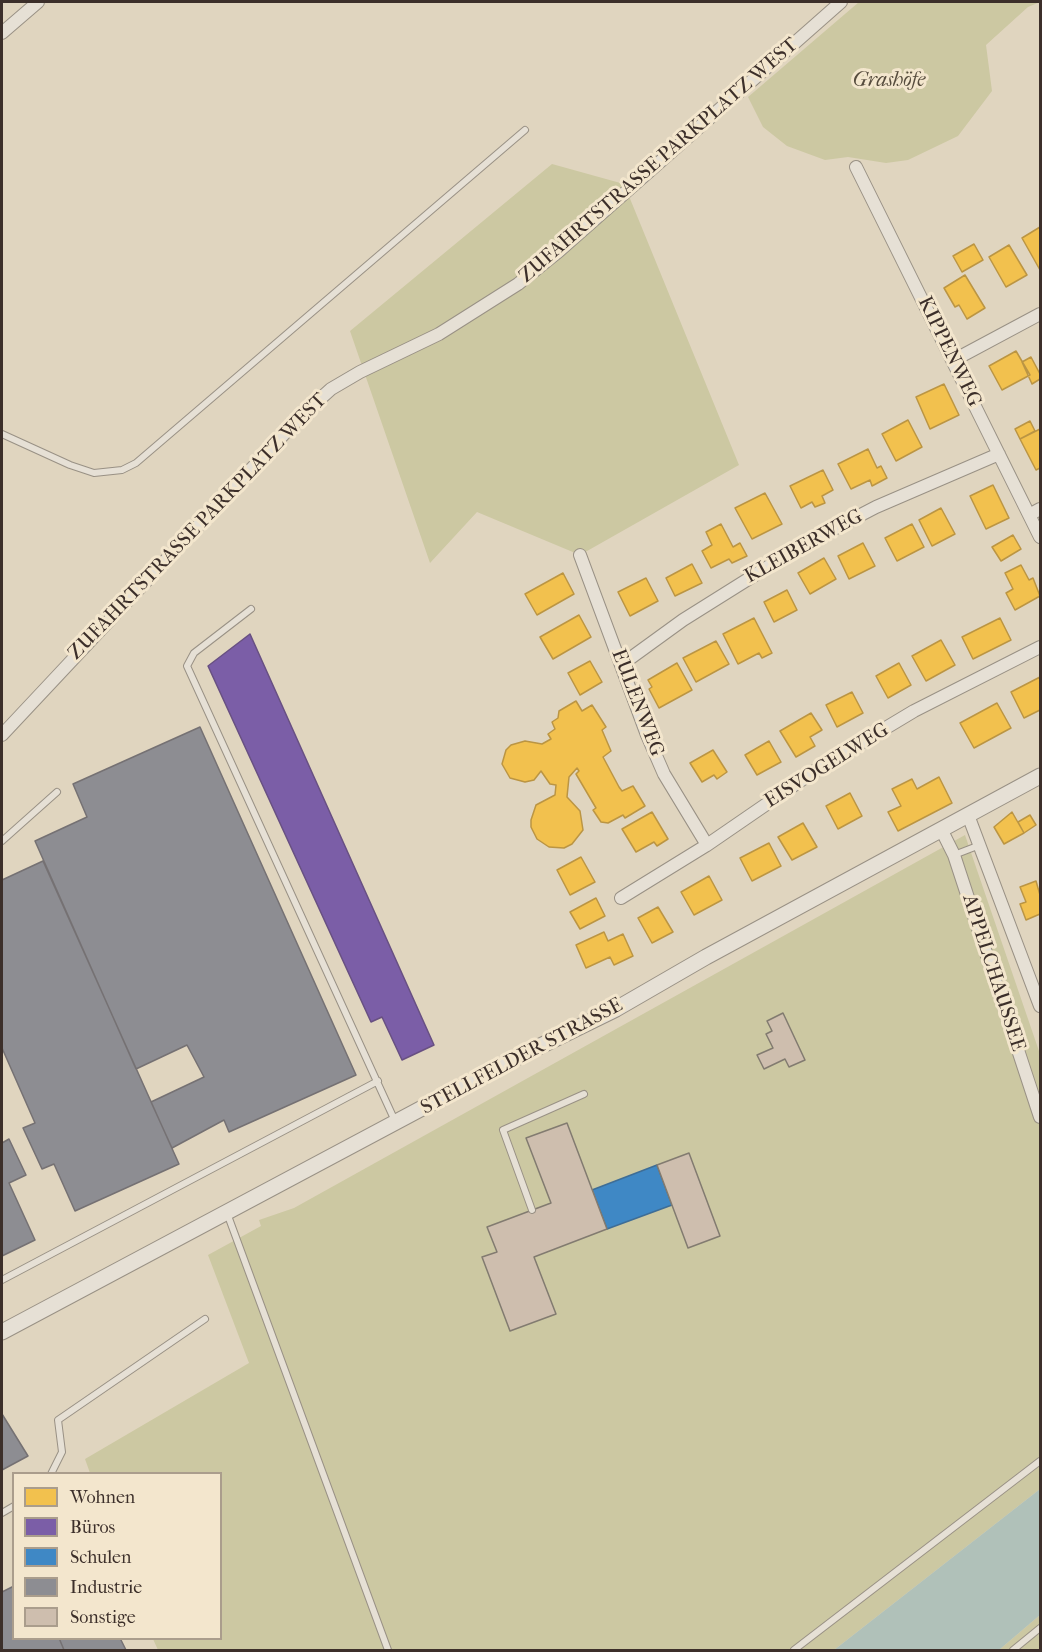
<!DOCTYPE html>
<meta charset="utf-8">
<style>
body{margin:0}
#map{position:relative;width:1042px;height:1652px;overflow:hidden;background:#e0d5bf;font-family:"IM FELL French Canon",serif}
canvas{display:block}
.frame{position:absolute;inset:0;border:3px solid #3c2f2a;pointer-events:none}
.legend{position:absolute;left:12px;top:1472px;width:210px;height:168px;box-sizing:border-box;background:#f3e6cd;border:2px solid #aa9d8c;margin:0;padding:8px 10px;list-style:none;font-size:18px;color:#3c2f2a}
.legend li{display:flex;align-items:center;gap:12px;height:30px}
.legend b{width:30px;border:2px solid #aa9d8c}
</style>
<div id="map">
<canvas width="1042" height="1652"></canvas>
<div class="frame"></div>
<ul class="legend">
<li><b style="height:16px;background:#f2c14e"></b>Wohnen</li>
<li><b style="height:16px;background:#7b5ea7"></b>Büros</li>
<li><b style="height:16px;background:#3f88c5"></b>Schulen</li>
<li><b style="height:16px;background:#8d8d92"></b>Industrie</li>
<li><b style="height:16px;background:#cebeae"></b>Sonstige</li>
</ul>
</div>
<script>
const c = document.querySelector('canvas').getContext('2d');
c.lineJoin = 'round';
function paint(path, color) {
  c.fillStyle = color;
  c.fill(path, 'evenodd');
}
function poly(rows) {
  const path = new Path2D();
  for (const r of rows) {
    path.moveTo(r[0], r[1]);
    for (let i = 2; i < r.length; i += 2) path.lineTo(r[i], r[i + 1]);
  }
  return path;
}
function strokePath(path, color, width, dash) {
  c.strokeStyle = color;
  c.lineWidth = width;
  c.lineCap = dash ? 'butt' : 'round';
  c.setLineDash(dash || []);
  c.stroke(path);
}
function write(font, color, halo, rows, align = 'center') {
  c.font = font + ' "IM FELL French Canon",serif';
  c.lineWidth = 6;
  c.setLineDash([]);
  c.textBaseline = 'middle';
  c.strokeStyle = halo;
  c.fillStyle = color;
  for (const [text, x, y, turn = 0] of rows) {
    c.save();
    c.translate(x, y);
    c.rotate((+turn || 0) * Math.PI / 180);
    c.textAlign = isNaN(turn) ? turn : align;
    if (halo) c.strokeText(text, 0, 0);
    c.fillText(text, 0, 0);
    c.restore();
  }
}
const green = poly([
 [859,2,1040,2,1028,7,986,45,992,91,958,136,908,160,886,163,848,157,825,160,787,146,763,127,748,97],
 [552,164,624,184,739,465,580,555,477,512,430,563,350,331],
 [965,835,1040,1054,1040,1489,834,1650,158,1650,153,1639,220,1638,220,1474,90,1473,85,1459,249,1363,208,1255,261,1226,259,1220,294,1208],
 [1040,1615,1040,1650,999,1650]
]);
const water = poly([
 [1040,1489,1040,1615,999,1650,834,1650]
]);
const homes = poly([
 [1040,227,1040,270,1022,238,1040,227],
 [974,244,983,260,962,272,953,256,974,244],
 [1009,245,1027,275,1006,287,989,257,1009,245],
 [965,275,985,308,967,319,959,305,955,307,944,288,965,275],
 [1016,351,1030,375,1002,390,989,366,1016,351],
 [1031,357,1040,374,1040,379,1032,384,1022,362,1031,357],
 [944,384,959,415,930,429,916,397,944,384],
 [908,420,922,447,896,461,882,434,908,420],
 [1030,421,1035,431,1020,439,1015,429,1030,421],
 [1040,429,1040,468,1036,470,1020,439,1040,429],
 [868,449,877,468,881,466,887,478,872,486,870,480,851,489,838,464,868,449],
 [823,470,833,490,822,496,825,503,815,507,812,502,801,508,790,486,823,470],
 [993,485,1009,518,986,529,970,496,993,485],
 [765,493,782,524,752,539,735,508,765,493],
 [941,508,955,534,932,546,919,520,941,508],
 [721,524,733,547,740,543,747,556,732,563,729,559,711,568,702,551,712,545,706,532,721,524],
 [912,524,924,547,897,561,885,538,912,524],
 [1013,535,1021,549,1001,561,992,547,1013,535],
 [863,543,875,566,849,579,838,556,863,543],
 [824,558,836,579,810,594,798,573,824,558],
 [692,564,702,583,675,596,666,578,692,564],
 [1021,565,1029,580,1033,578,1040,596,1015,610,1006,593,1013,589,1005,573,1021,565],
 [563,573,574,594,537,615,525,594,563,573],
 [646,578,658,601,630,616,618,592,646,578],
 [787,590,797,610,774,622,764,602,787,590],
 [579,615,591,637,553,659,540,637,579,615],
 [754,618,772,653,762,658,759,653,738,664,723,634,754,618],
 [1000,618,1011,640,973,659,962,637,1000,618],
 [941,640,955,665,926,681,912,656,941,640],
 [716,641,729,664,696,682,683,658,716,641],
 [590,661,602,682,580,695,568,673,590,661],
 [677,663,692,690,659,708,649,689,652,687,648,680,677,663],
 [899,663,911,685,888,698,876,676,899,663],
 [1040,677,1040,710,1024,718,1011,692,1040,677],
 [852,692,863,713,837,727,826,705,852,692],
 [576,701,582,711,592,705,606,727,602,730,611,751,603,757,619,787,622,791,633,786,645,806,625,818,623,815,608,823,601,822,593,810,596,808,576,774,579,771,577,768,569,777,567,797,580,811,583,830,572,844,564,848,549,847,537,839,531,827,531,820,536,805,555,795,556,785,550,784,541,771,534,780,525,782,510,778,502,764,506,750,511,745,525,741,542,744,551,739,548,734,555,729,552,722,558,718,559,711,576,701],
 [997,703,1011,728,974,748,960,723,997,703],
 [811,713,822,730,810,737,815,746,796,757,780,731,811,713],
 [769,741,781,762,757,775,745,755,769,741],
 [713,750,727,772,717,779,714,775,702,782,690,763,713,750],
 [939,777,952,803,898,831,888,812,901,806,892,789,912,779,917,789,939,777],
 [850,793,862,816,838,829,826,806,850,793],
 [652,812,668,839,657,846,654,842,636,852,622,829,652,812],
 [1012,812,1024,833,1004,844,994,827,1012,812],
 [1030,815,1036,825,1024,833,1018,822,1030,815],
 [803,823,817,847,792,860,778,837,803,823],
 [769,843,781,866,752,881,740,858,769,843],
 [581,857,595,882,570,895,557,870,581,857],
 [709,876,722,900,694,915,681,892,709,876],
 [1036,881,1040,895,1040,914,1026,920,1020,904,1026,902,1020,887,1036,881],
 [596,898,605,916,580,929,570,912,596,898],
 [658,907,673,932,652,943,638,918,658,907],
 [604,932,608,941,623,934,633,956,614,965,610,957,586,968,576,945,604,932]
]);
const offices = poly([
 [250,634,434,1045,402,1060,382,1017,371,1022,208,666,250,634]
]);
const schools = poly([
 [657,1165,672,1205,607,1229,592,1190,657,1165]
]);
const industry = poly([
 [200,727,356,1075,229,1132,224,1120,172,1148,151,1102,204,1077,187,1045,136,1069,35,841,87,817,73,784,200,727],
 [43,861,179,1164,75,1211,54,1164,42,1169,23,1128,35,1123,2,1048,2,880,43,861],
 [9,1139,26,1175,9,1183,35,1240,2,1256,2,1143,9,1139],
 [2,1414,28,1456,2,1470,2,1414],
 [14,1586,14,1638,59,1638,64,1650,2,1650,2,1592,14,1586],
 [59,1638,120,1638,126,1650,64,1650,59,1638]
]);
const building = poly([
 [783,1013,805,1060,789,1067,785,1059,764,1069,757,1055,773,1048,766,1034,772,1031,767,1021,783,1013],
 [567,1123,607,1229,534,1257,556,1314,510,1331,482,1257,497,1252,487,1227,551,1203,526,1138,567,1123],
 [689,1153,720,1236,688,1248,657,1165,689,1153]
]);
const service = poly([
 [2,434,70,465,94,473,122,470,136,463,525,130],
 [251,609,194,653,187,666,395,1121],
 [2,841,57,792],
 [954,855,980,845],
 [532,1210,503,1130,584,1094],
 [227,1213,388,1650],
 [2,1280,378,1081],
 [51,1474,62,1452,58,1420,205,1319],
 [2,1513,14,1506],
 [794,1650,1040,1461],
 [1013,1650,1040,1628]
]);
const minor = poly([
 [2,33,38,2],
 [856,167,1040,537],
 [954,360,1040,314],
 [1029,515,1040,509],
 [580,555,647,735,664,774,707,845],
 [621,665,683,620,801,546,876,507,999,454],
 [2,735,300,417,331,389,360,372,439,334,518,284,559,251,841,2],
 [968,815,1040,1006],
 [941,829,954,855,1040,1117],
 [621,898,707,845,819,768,914,711,1040,647]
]);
const tertiary = poly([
 [2,1332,518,1057,616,1009,706,957,1040,776]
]);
const parkNames = [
 ["Grashöfe",889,81]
];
const streetNames = [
 ["ZUFAHRTSTRASSE PARKPLATZ WEST",659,161,-41],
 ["KIPPENWEG",949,352,64],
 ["ZUFAHRTSTRASSE PARKPLATZ WEST",198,527,-46],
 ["KLEIBERWEG",804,547,-29],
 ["EULENWEG",637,703,69],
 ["EISVOGELWEG",827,766,-32],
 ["APPELCHAUSSEE",993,973,72],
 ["STELLFELDER STRASSE",522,1057,-28]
];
paint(green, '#ccc8a2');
paint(water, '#b0c1b9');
paint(homes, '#f2c14e');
strokePath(homes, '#bb9543', 1.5);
paint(offices, '#7b5ea7');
strokePath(offices, '#685082', 1.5);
paint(schools, '#3f88c5');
strokePath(schools, '#3e6d96', 1.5);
paint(industry, '#8d8d92');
strokePath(industry, '#757173', 1.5);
paint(building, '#cebeae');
strokePath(building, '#827b70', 1.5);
strokePath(service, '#999185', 8);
strokePath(minor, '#999185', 14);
strokePath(tertiary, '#999185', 17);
strokePath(service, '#e6e0d5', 6);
strokePath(minor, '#e6e0d5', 12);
strokePath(tertiary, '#e6e0d5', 15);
write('italic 20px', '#564c3d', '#f3e6cd', parkNames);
write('20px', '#3c2f2a', '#f3e6cd', streetNames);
</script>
